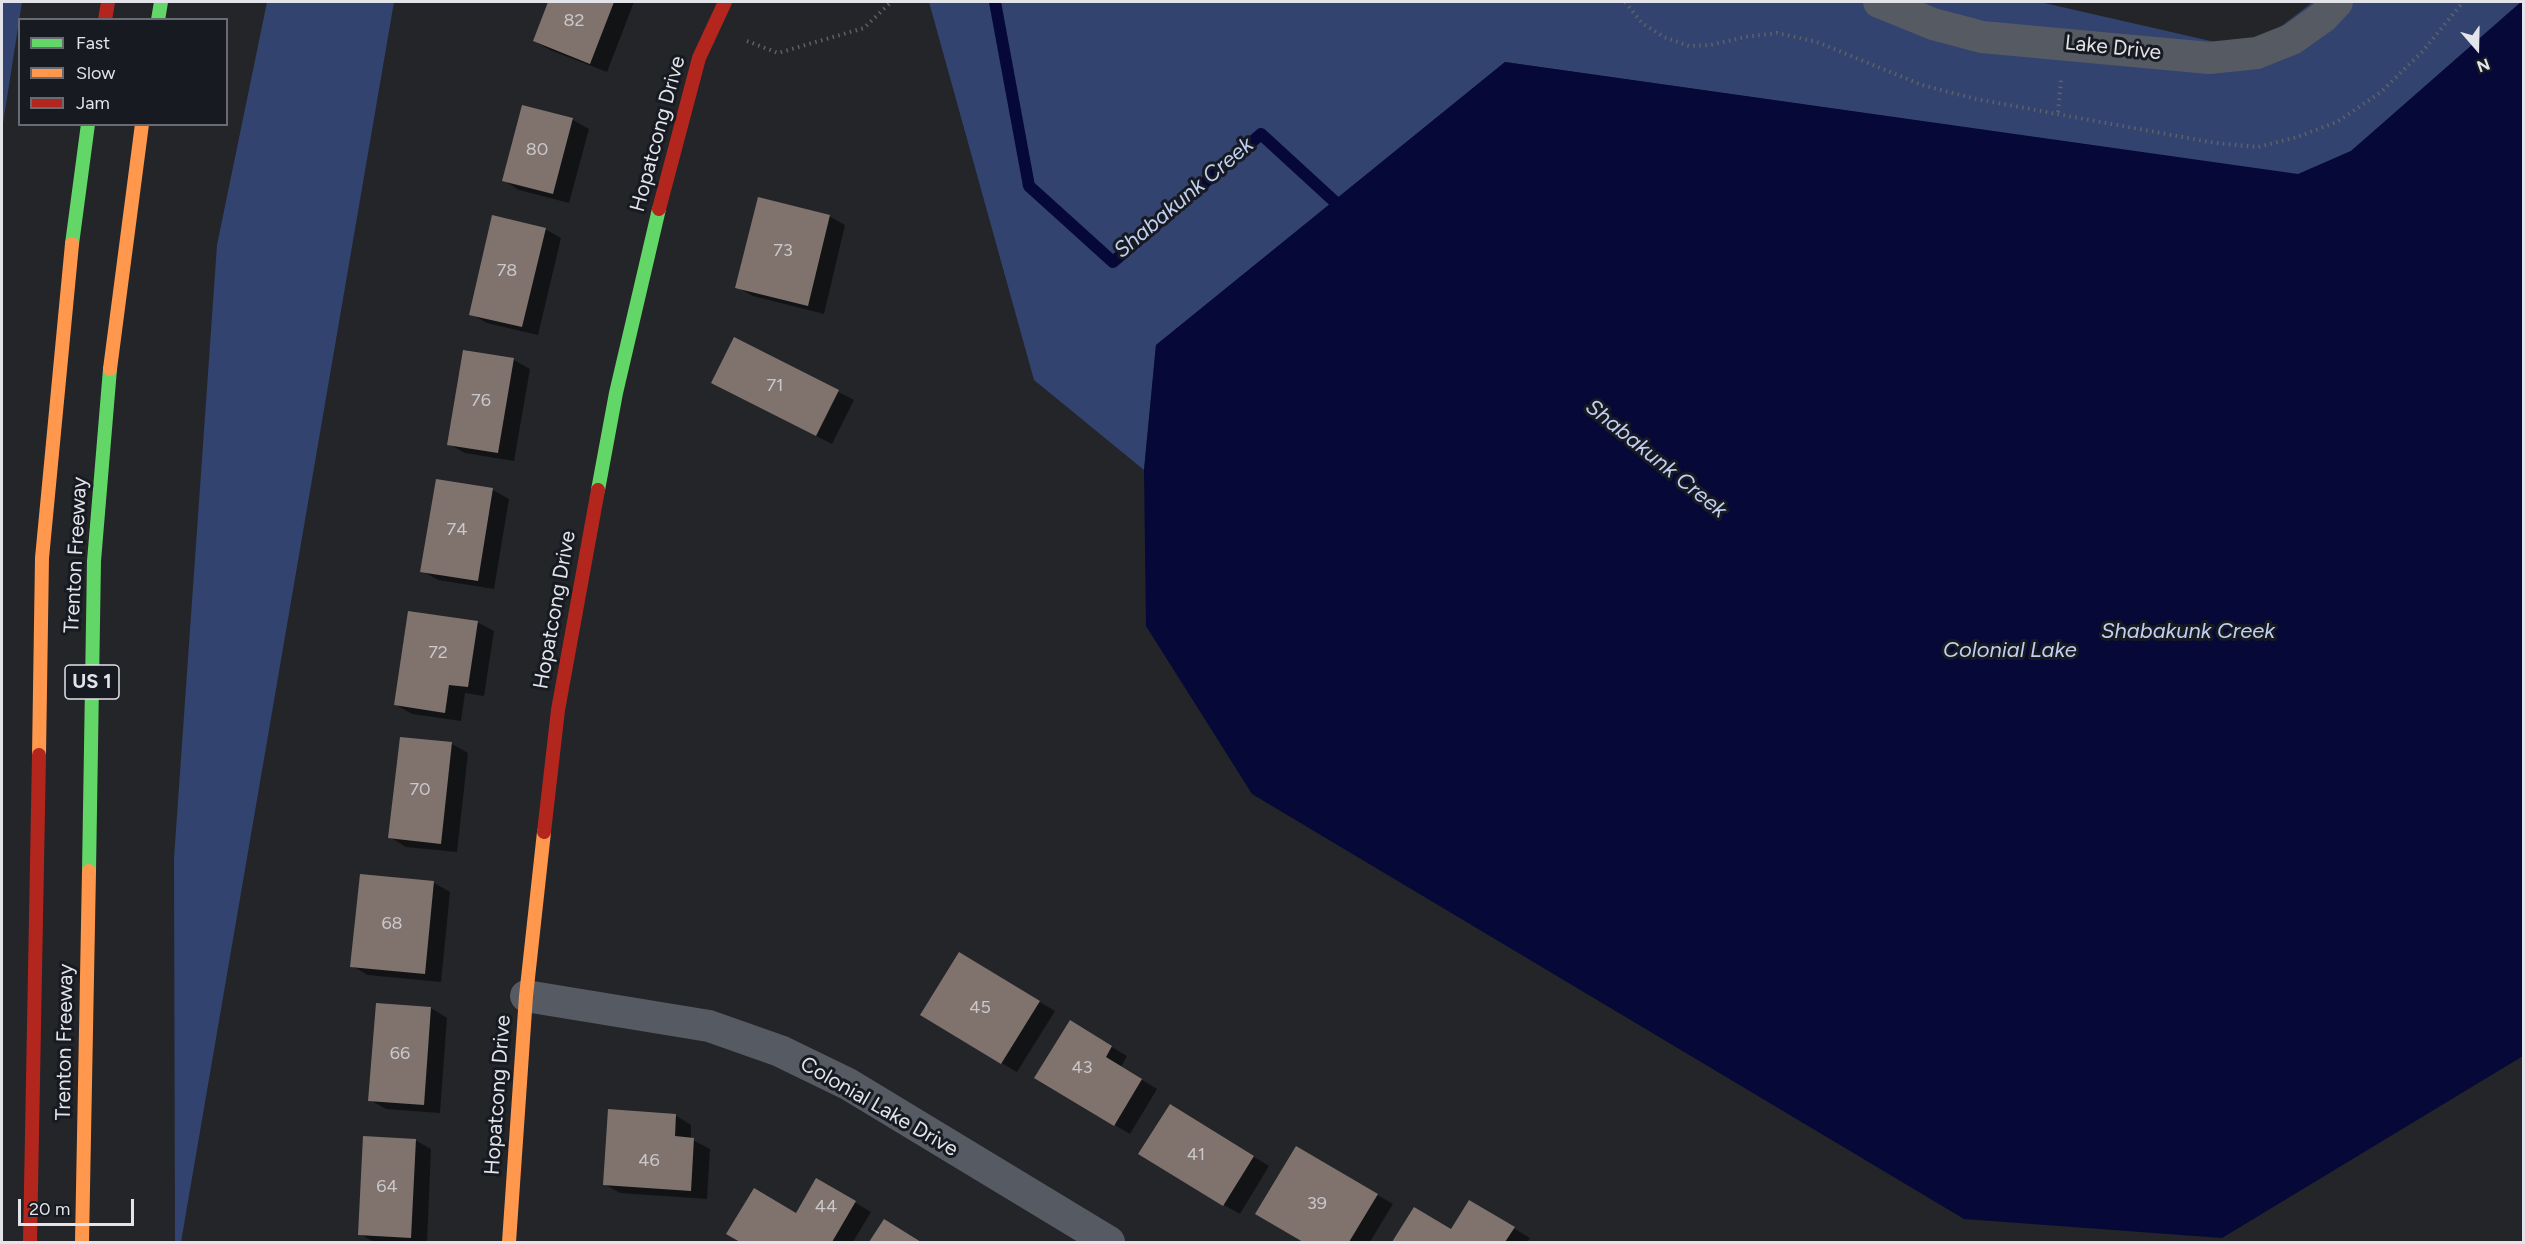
<!DOCTYPE html>
<style>
body{margin:0}
#map{position:relative;width:2525px;height:1244px;overflow:hidden;background:#232529;font-family:Figtree,sans-serif}
canvas{display:block}
.frame{position:absolute;inset:0;border:3px solid #e2e4e9;pointer-events:none}
.legend{position:absolute;left:18px;top:18px;width:210px;height:108px;box-sizing:border-box;background:#171a21;border:2px solid #686b71;margin:0;padding:8px 10px;list-style:none;font-size:18px;color:#e2e4e9}
.legend li{display:flex;align-items:center;gap:12px;height:30px}
.legend b{width:30px;border:2px solid #686b71}
.north{position:absolute;left:2447px;top:18px;width:60px;height:60px;-webkit-text-stroke:4px #171a21;paint-order:stroke;rotate:160deg;font-size:16px;font-weight:700;line-height:24px;text-align:center;color:#e2e4e9}
.north::after{content:'';display:block;margin:auto;width:21px;height:27px;background:#e2e4e9;clip-path:polygon(50% 0,100% 100%,50% 72%,0 100%)}
.scale{position:absolute;left:18px;top:1199px;width:116px;height:27px;box-sizing:border-box;border:3px solid #e2e4e9;border-top:0;padding-left:8px;font-size:18px;line-height:21px;white-space:nowrap;color:#e2e4e9;-webkit-text-stroke:4px #171a21;paint-order:stroke}
</style>
<div id="map">
<canvas width="2525" height="1244"></canvas>
<div class="frame"></div>
<ul class="legend">
<li><b style="height:8px;background:#63d668"></b>Fast</li>
<li><b style="height:8px;background:#ff974d"></b>Slow</li>
<li><b style="height:8px;background:#b3261e"></b>Jam</li>
</ul>
<div class="north">N</div>
<div class="scale">20 m</div>
</div>
<script>
const c = document.querySelector('canvas').getContext('2d');
c.lineJoin = 'round';
function paint(path, color) {
  c.fillStyle = color;
  c.fill(path, 'evenodd');
}
function poly(rows) {
  const path = new Path2D();
  for (const r of rows) {
    path.moveTo(r[0], r[1]);
    for (let i = 2; i < r.length; i += 2) path.lineTo(r[i], r[i + 1]);
  }
  return path;
}
function strokePath(path, color, width, dash) {
  c.strokeStyle = color;
  c.lineWidth = width;
  c.lineCap = dash ? 'butt' : 'round';
  c.setLineDash(dash || []);
  c.stroke(path);
}
function write(font, color, halo, rows, align = 'center') {
  c.font = font + ' Figtree,sans-serif';
  c.lineWidth = 6;
  c.setLineDash([]);
  c.textBaseline = 'middle';
  c.strokeStyle = halo;
  c.fillStyle = color;
  for (const [text, x, y, turn = 0] of rows) {
    c.save();
    c.translate(x, y);
    c.rotate((+turn || 0) * Math.PI / 180);
    c.textAlign = isNaN(turn) ? turn : align;
    if (halo) c.strokeText(text, 0, 0);
    c.fillText(text, 0, 0);
    c.restore();
  }
}
const green = poly([
 [2,2,22,2,2,130],
 [267,2,394,2,181,1242,175,1242,174,858,217,245],
 [929,2,2040,2,2250,50,2313,2,2521,2,2351,151,2298,175,1505,62,1156,345,1144,470,1034,380]
]);
const water = poly([
 [2521,2,2524,2,2523,1056,2222,1238,1964,1219,1252,794,1146,626,1144,470,1156,345,1505,62,2298,174,2351,151]
]);
const shadow = poly([
 [550,2,634,2,607,72,550,50,534,41],
 [523,107,573,120,589,129,569,203,519,190,503,180],
 [829,216,845,225,824,314,753,296,737,287],
 [545,229,561,238,538,335,487,323,471,314],
 [735,339,854,400,832,444,728,391],
 [465,351,514,360,530,369,514,461,465,453,449,444],
 [437,480,493,490,509,499,494,589,438,580,422,571],
 [477,622,494,631,484,696,465,693,461,721,412,714,396,705],
 [401,738,452,744,468,753,457,852,406,847,390,837],
 [434,883,450,892,441,982,368,975,352,966],
 [959,954,1055,1011,1017,1072,1001,1063],
 [378,1004,431,1008,447,1018,440,1113,386,1109,370,1100],
 [1070,1022,1127,1056,1121,1067,1157,1089,1130,1134,1036,1078],
 [675,1115,691,1125,691,1139,710,1149,707,1199,620,1193,604,1184],
 [1186,1115,1269,1166,1240,1214,1224,1205],
 [415,1140,431,1149,427,1242,374,1242,360,1234],
 [1296,1148,1393,1204,1370,1242,1306,1242,1257,1214],
 [817,1180,871,1212,853,1242,743,1242,729,1234,796,1215],
 [1470,1202,1530,1238,1527,1242,1394,1242,1414,1209,1452,1231],
 [884,1221,919,1242,871,1242]
]);
const stream = poly([
 [995,2,1029,186,1113,262,1261,134,1346,212]
]);
const building = poly([
 [548,2,614,2,590,64,533,41],
 [522,105,573,118,553,194,502,181],
 [758,197,830,215,808,306,735,288],
 [492,215,546,228,522,327,469,315],
 [734,337,839,390,816,436,711,383],
 [463,350,514,358,498,453,447,445],
 [436,479,493,488,478,581,420,572],
 [408,611,478,621,468,687,449,685,445,713,394,705],
 [400,737,452,742,441,844,388,838],
 [360,874,434,881,425,974,350,967],
 [959,952,1040,1001,1001,1064,920,1015],
 [376,1003,431,1007,424,1105,368,1101],
 [1070,1020,1112,1046,1106,1057,1142,1079,1114,1126,1034,1078],
 [1170,1104,1254,1156,1223,1206,1138,1154],
 [608,1109,676,1114,675,1136,694,1138,691,1191,603,1185],
 [363,1136,416,1139,411,1238,358,1235],
 [1296,1146,1378,1194,1349,1242,1303,1242,1255,1214],
 [816,1178,856,1201,832,1242,740,1242,726,1234,754,1188,796,1213],
 [1469,1200,1515,1227,1505,1242,1392,1242,1414,1207,1451,1229],
 [884,1219,921,1242,869,1242]
]);
const path = poly([
 [1625,2,1642,23,1664,37,1689,46,1710,45,1745,37,1777,33,1817,42,1922,85,1976,99,2215,143,2258,147,2297,137,2337,122,2381,92,2422,52,2463,2],
 [747,41,778,53,864,28,891,2],
 [2058,112,2061,80]
]);
const street = poly([
 [1879,2,1933,24,1982,37,2209,58,2257,53,2292,39,2323,17,2337,2],
 [526,996,709,1026,780,1051,848,1084,1109,1242]
]);
const fast = poly([
 [158,20,161,2],
 [72,244,88,124],
 [598,490,616,393,659,209],
 [89,871,94,561,110,369]
]);
const slow = poly([
 [110,369,142,124],
 [39,755,42,558,72,244],
 [82,1242,89,871],
 [509,1242,526,996,544,832]
]);
const jam = poly([
 [105,20,108,2],
 [659,209,699,58,725,2],
 [544,832,558,710,598,490],
 [30,1242,39,755]
]);
const numberNames = [
 ["82",574,21],
 ["80",537,150],
 ["73",783,251],
 ["78",507,271],
 ["71",775,386],
 ["76",481,401],
 ["74",457,530],
 ["72",438,653],
 ["70",420,790],
 ["68",392,924],
 ["45",980,1008],
 ["66",400,1054],
 ["43",1082,1068],
 ["41",1196,1155],
 ["46",649,1161],
 ["64",387,1187],
 ["39",1317,1204],
 ["44",826,1207]
];
const shields = [
 [92,682,54]
];
const shieldNames = [
 ["US 1",92,682]
];
const streetNames = [
 ["Lake Drive",2113,48,6],
 ["Hopatcong Drive",658,134,-75],
 ["Trenton Freeway",76,555,-87],
 ["Hopatcong Drive",555,610,-80],
 ["Trenton Freeway",65,1042,-89],
 ["Hopatcong Drive",498,1095,-86],
 ["Colonial Lake Drive",879,1107,30]
];
const waterNames = [
 ["Shabakunk Creek",1184,198,-40],
 ["Shabakunk Creek",1656,459,39],
 ["Shabakunk Creek",2188,632],
 ["Colonial Lake",2010,651]
];
paint(green, '#33436f');
paint(water, '#060838');
paint(shadow, '#0007');
strokePath(stream, '#060838', 12);
paint(building, '#80736e');
strokePath(path, '#5e6167', 4, [1.5, 4.5]);
strokePath(street, '#565a63', 32);
strokePath(fast, '#63d668', 14);
strokePath(slow, '#ff974d', 14);
strokePath(jam, '#b3261e', 14);
write('18px', '#cac8ca', null, numberNames);
for (const [x, y, w] of shields) {
  const box = new Path2D();
  box.roundRect(x - w / 2, y - 17, w, 34, 4.5);
  c.fillStyle = '#171a21';
  c.fill(box);
  strokePath(box, '#e2e4e9', 1.5);
}
write('bold 20px', '#e2e4e9', null, shieldNames);
write('21px', '#e2e4e9', '#171a21', streetNames);
write('italic 22px', '#c0cff2', '#171a21', waterNames);
</script>
